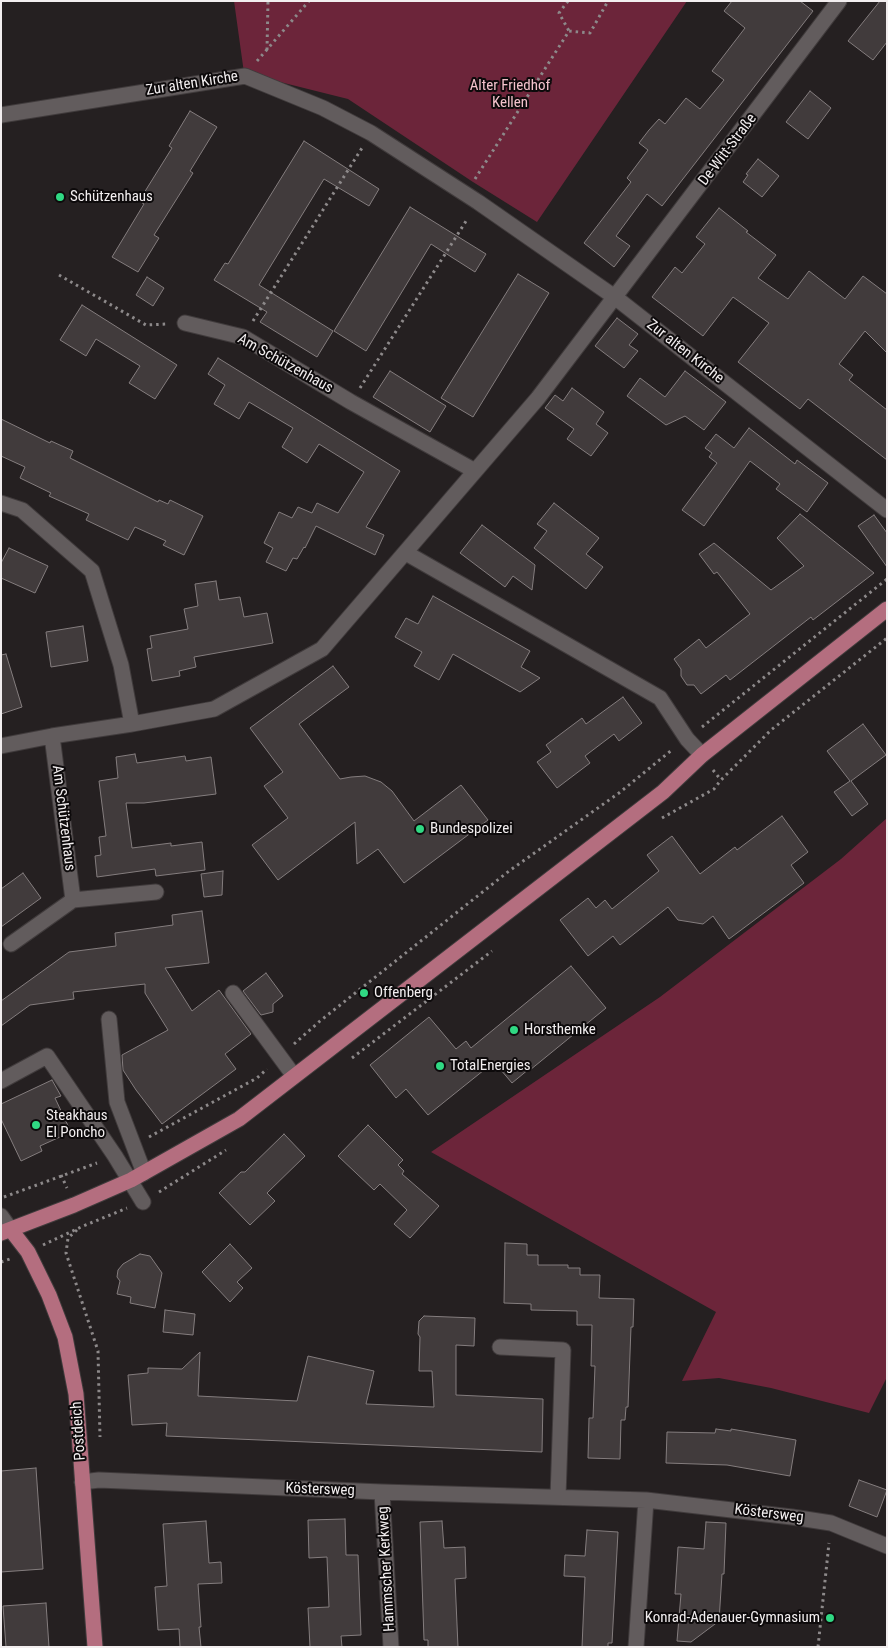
<!DOCTYPE html>
<meta charset="utf-8">
<style>
body{margin:0}
#map{position:relative;width:888px;height:1648px;overflow:hidden;background:#252021;font-family:"Roboto Condensed",sans-serif}
canvas{display:block}
.frame{position:absolute;inset:0;border:2px solid #f2eeef;pointer-events:none}
</style>
<div id="map">
<canvas width="888" height="1648"></canvas>
<div class="frame"></div>
</div>
<script>
const c = document.querySelector('canvas').getContext('2d');
c.lineJoin = 'round';
function paint(path, color) {
  c.fillStyle = color;
  c.fill(path, 'evenodd');
}
function poly(rows) {
  const path = new Path2D();
  for (const r of rows) {
    path.moveTo(r[0], r[1]);
    for (let i = 2; i < r.length; i += 2) path.lineTo(r[i], r[i + 1]);
  }
  return path;
}
function strokePath(path, color, width, dash) {
  c.strokeStyle = color;
  c.lineWidth = width;
  c.lineCap = dash ? 'butt' : 'round';
  c.setLineDash(dash || []);
  c.stroke(path);
}
function write(font, color, halo, rows, align = 'center') {
  c.font = font + ' "Roboto Condensed",sans-serif';
  c.lineWidth = 4;
  c.setLineDash([]);
  c.textBaseline = 'middle';
  c.strokeStyle = halo;
  c.fillStyle = color;
  for (const [text, x, y, turn = 0] of rows) {
    c.save();
    c.translate(x, y);
    c.rotate((+turn || 0) * Math.PI / 180);
    c.textAlign = isNaN(turn) ? turn : align;
    if (halo) c.strokeText(text, 0, 0);
    c.fillText(text, 0, 0);
    c.restore();
  }
}
const green = poly([
 [234,1,687,1,537,222,473,182,348,99,244,73],
 [887,818,887,1377,869,1413,771,1388,719,1378,682,1381,716,1312,431,1152,660,997,841,859]
]);
const building = poly([
 [732,1,800,1,813,11,662,206,647,194,616,236,630,246,614,267,584,243,631,182,627,178,648,150,639,143,649,130,659,119,665,124,686,98,700,109,724,80,712,71,745,28,724,11,732,1],
 [880,1,887,1,887,42,873,60,848,41,880,1],
 [810,91,831,108,808,139,786,122,810,91],
 [190,111,217,127,190,171,193,173,154,235,159,238,138,272,112,257,144,204,139,201,172,148,169,146,190,111],
 [304,141,379,189,369,206,324,179,259,285,333,331,317,357,260,322,267,312,214,280,225,263,228,264,304,141],
 [758,159,779,176,762,197,743,182,748,175,746,174,758,159],
 [410,207,486,254,475,272,431,244,366,351,334,331,410,207],
 [719,208,748,231,746,232,776,255,758,278,788,299,809,271,845,299,863,276,887,294,887,353,865,331,839,364,853,375,849,380,887,410,887,460,808,399,800,409,738,362,769,323,733,297,703,336,652,297,675,267,682,273,705,244,696,237,719,208],
 [518,274,549,293,473,417,441,398,518,274],
 [147,277,164,288,153,306,136,295,147,277],
 [82,305,177,365,155,399,129,383,140,366,96,339,86,356,60,340,82,305],
 [617,318,638,334,629,345,638,351,624,368,595,346,617,318],
 [218,358,400,471,366,527,384,535,375,555,316,526,305,548,304,547,297,559,293,558,286,571,266,562,273,548,264,543,279,512,292,518,298,507,312,513,317,503,338,513,364,472,319,444,307,463,282,447,293,428,249,402,239,419,214,404,225,385,208,374,218,358],
 [390,371,446,406,430,432,373,397,390,371],
 [685,371,726,402,704,430,685,416,666,425,627,396,640,378,665,397,685,371],
 [572,388,604,412,596,424,608,433,591,456,567,439,574,429,545,408,555,395,563,401,572,388],
 [1,419,50,443,51,441,73,451,70,458,158,502,159,500,168,504,170,500,203,516,184,555,163,545,166,541,135,527,128,540,86,520,89,514,49,496,51,493,20,478,25,467,1,456,1,419],
 [749,428,795,464,797,460,828,483,807,512,776,489,780,484,750,461,704,526,682,510,717,463,709,457,712,453,705,448,716,434,734,448,749,428],
 [554,503,599,538,586,554,603,567,586,589,534,548,547,531,537,524,554,503],
 [800,514,874,573,813,620,811,617,730,680,726,675,701,694,694,685,687,685,681,676,681,669,674,659,699,639,706,648,750,614,717,572,714,574,699,554,714,543,771,590,804,566,777,538,800,514],
 [874,515,887,533,887,567,858,526,874,515],
 [482,525,535,565,532,590,513,576,505,587,460,553,482,525],
 [9,548,48,566,35,593,1,578,1,563,9,548],
 [216,581,219,600,240,597,244,617,267,613,273,643,194,657,196,667,179,671,180,676,152,681,147,649,152,648,150,636,188,629,184,609,198,606,195,584,216,581],
 [433,596,530,651,521,667,540,678,520,692,453,654,439,680,414,666,422,652,395,637,406,618,418,624,433,596],
 [83,626,88,661,51,667,46,632,83,626],
 [6,654,22,707,1,714,1,655,6,654],
 [333,666,349,687,299,724,340,779,351,777,365,776,381,782,392,791,414,821,461,785,488,820,404,883,378,849,357,864,355,822,278,880,252,845,288,818,264,786,283,772,250,728,333,666],
 [623,697,642,723,619,741,614,734,585,756,590,763,557,788,537,762,551,752,546,745,582,718,586,724,623,697],
 [863,724,886,755,851,781,868,804,852,816,834,792,850,781,827,751,863,724],
 [135,754,137,763,185,756,186,761,211,757,216,794,144,803,126,803,132,848,171,843,171,846,202,842,205,870,156,876,155,869,97,877,95,856,101,855,99,837,106,836,99,781,118,778,116,757,135,754],
 [782,816,808,852,791,865,804,883,729,939,713,916,703,924,678,920,668,907,620,945,613,936,588,956,560,920,588,898,596,908,605,900,612,909,659,871,647,855,672,836,700,874,735,847,737,850,782,816],
 [223,871,222,895,204,897,201,874,223,871],
 [23,873,41,898,1,927,1,889,23,873],
 [202,911,209,963,165,968,192,1011,219,990,251,1034,225,1054,236,1069,162,1124,136,1090,123,1070,122,1055,168,1030,145,993,145,984,73,992,74,999,30,1005,1,1026,1,1001,69,952,116,946,115,933,173,925,172,915,202,911],
 [571,966,606,1008,530,1070,529,1069,512,1083,494,1062,428,1115,406,1089,396,1098,370,1065,429,1017,456,1049,466,1041,471,1048,571,966],
 [266,973,283,996,273,1004,273,1012,261,1015,243,991,266,973],
 [52,1080,61,1096,55,1098,71,1132,40,1146,42,1151,21,1161,1,1119,1,1104,52,1080],
 [368,1125,403,1160,398,1165,404,1171,402,1174,439,1206,410,1238,394,1224,407,1210,380,1184,374,1190,338,1156,368,1125],
 [284,1134,305,1156,267,1193,275,1201,250,1225,219,1193,241,1172,245,1172,284,1134],
 [505,1243,527,1244,527,1255,538,1255,538,1265,568,1265,568,1268,580,1268,580,1275,600,1275,599,1298,634,1299,633,1327,631,1327,628,1407,626,1407,625,1420,621,1420,620,1459,588,1458,589,1418,593,1418,595,1366,591,1366,592,1325,577,1325,577,1311,531,1310,531,1304,504,1303,505,1243],
 [230,1244,252,1268,237,1282,243,1288,230,1302,202,1272,230,1244],
 [140,1254,150,1256,162,1273,155,1308,130,1303,131,1297,117,1294,120,1281,117,1277,118,1270,123,1264,140,1254],
 [165,1310,195,1314,193,1335,163,1332,165,1310],
 [424,1316,475,1318,474,1346,456,1345,456,1395,543,1399,542,1452,166,1436,167,1423,132,1425,128,1375,148,1373,148,1368,182,1369,200,1352,198,1396,297,1401,308,1356,374,1371,366,1404,434,1407,432,1371,419,1371,420,1337,418,1334,419,1321,424,1316],
 [716,1429,731,1431,731,1429,796,1440,790,1476,727,1465,666,1463,667,1432,715,1433,716,1429],
 [36,1468,43,1569,1,1572,1,1471,36,1468],
 [859,1480,887,1490,877,1517,849,1506,859,1480],
 [345,1519,346,1555,358,1555,361,1635,341,1636,342,1647,310,1647,308,1608,329,1607,327,1557,309,1558,308,1520,345,1519],
 [206,1521,209,1563,221,1562,222,1583,198,1584,201,1627,199,1627,201,1647,180,1647,179,1629,158,1630,155,1587,167,1586,163,1524,206,1521],
 [442,1521,444,1548,465,1547,466,1578,455,1579,458,1647,428,1647,428,1640,424,1640,420,1522,442,1521],
 [706,1522,726,1523,724,1574,722,1574,719,1621,691,1642,677,1641,681,1594,675,1594,678,1547,704,1549,706,1522],
 [587,1530,618,1532,612,1643,608,1643,608,1647,582,1647,585,1577,564,1576,565,1555,585,1556,587,1530],
 [46,1603,49,1647,6,1647,3,1606,46,1603]
]);
const path = poly([
 [568,1,559,13,569,31],
 [267,50,268,1],
 [257,61,309,1],
 [475,179,569,31,590,33,608,1],
 [59,275,146,325,167,324],
 [253,321,362,148],
 [360,388,468,218],
 [702,727,887,579],
 [713,770,721,780],
 [662,818,714,789,721,780,771,730,887,638],
 [294,1044,320,1021,509,871,619,793,673,749],
 [352,1058,492,951],
 [149,1137,257,1078,267,1069],
 [61,1175,67,1188],
 [159,1192,226,1150],
 [4,1197,97,1163],
 [77,1230,68,1238,66,1253,98,1351,100,1437],
 [43,1245,81,1227,127,1208],
 [1,1262,10,1259],
 [818,1647,829,1543]
]);
const minor = poly([
 [1,115,245,76,323,108,371,133,478,202,616,298,887,510],
 [185,323,243,337,351,402,475,471],
 [1,503,22,510,92,571,121,665,132,724],
 [406,553,660,698,687,739,702,755],
 [1,746,52,736,132,724,214,709,322,649,538,398,839,1],
 [73,900,156,892],
 [11,944,73,900,52,736],
 [233,993,294,1076],
 [109,1019,117,1102,144,1173],
 [1,1081,47,1056,115,1156,143,1202],
 [1,1216,11,1230],
 [500,1347,563,1350,558,1497],
 [82,1482,99,1480,382,1492,646,1500,792,1517,831,1523,887,1546],
 [382,1492,391,1647],
 [636,1647,646,1500]
]);
const major = poly([
 [11,1230,28,1252,49,1295,65,1337,76,1394,95,1647],
 [1,1233,74,1205,131,1180,239,1119,663,792,702,755,887,609]
]);
const markers = [
 [60,197,5,"#30d883"],
 [420,829,5,"#30d883"],
 [364,993,5,"#30d883"],
 [514,1030,5,"#30d883"],
 [440,1066,5,"#30d883"],
 [36,1125,5,"#30d883"],
 [830,1618,5,"#30d883"]
];
const streetNames = [
 ["Zur alten Kirche",192,84,-9],
 ["De-Witt-Straße",728,150,-53],
 ["Zur alten Kirche",685,352,38],
 ["Am Schützenhaus",285,364,29],
 ["Am Schützenhaus",63,818,83],
 ["Postdeich",79,1431,-94],
 ["Köstersweg",320,1490,2],
 ["Köstersweg",769,1514,7],
 ["Hammscher Kerkweg",387,1569,-93]
];
const parkNames = [
 ["Alter Friedhof",510,86],
 ["Kellen",510,103]
];
const poiNames = [
 ["Schützenhaus",70,197],
 ["Bundespolizei",430,829],
 ["Offenberg",374,993],
 ["Horsthemke",524,1030],
 ["TotalEnergies",450,1066],
 ["Steakhaus",46,1116],
 ["El Poncho",46,1133],
 ["Konrad-Adenauer-Gymnasium",820,1618,"right"]
];
paint(green, '#6c253a');
paint(building, '#413b3c');
strokePath(building, '#847d7e', 1);
strokePath(minor, '#403b3c', 17);
strokePath(major, '#403b3c', 17);
strokePath(path, '#8d898a', 3, [2.5, 4]);
strokePath(minor, '#625c5d', 15);
strokePath(major, '#b46e7f', 15);
for (const [x, y, r, color] of markers) {
  const dot = new Path2D();
  dot.arc(x, y, r, 0, 2 * Math.PI);
  c.fillStyle = color;
  c.fill(dot);
  strokePath(dot, '#0d0a0b', 2);
}
write('15px', '#f2eeef', '#0d0a0b', streetNames);
write('15px', '#f4c2cc', '#0d0a0b', parkNames);
write('15px', '#f2eeef', '#0d0a0b', poiNames, 'left');
</script>
